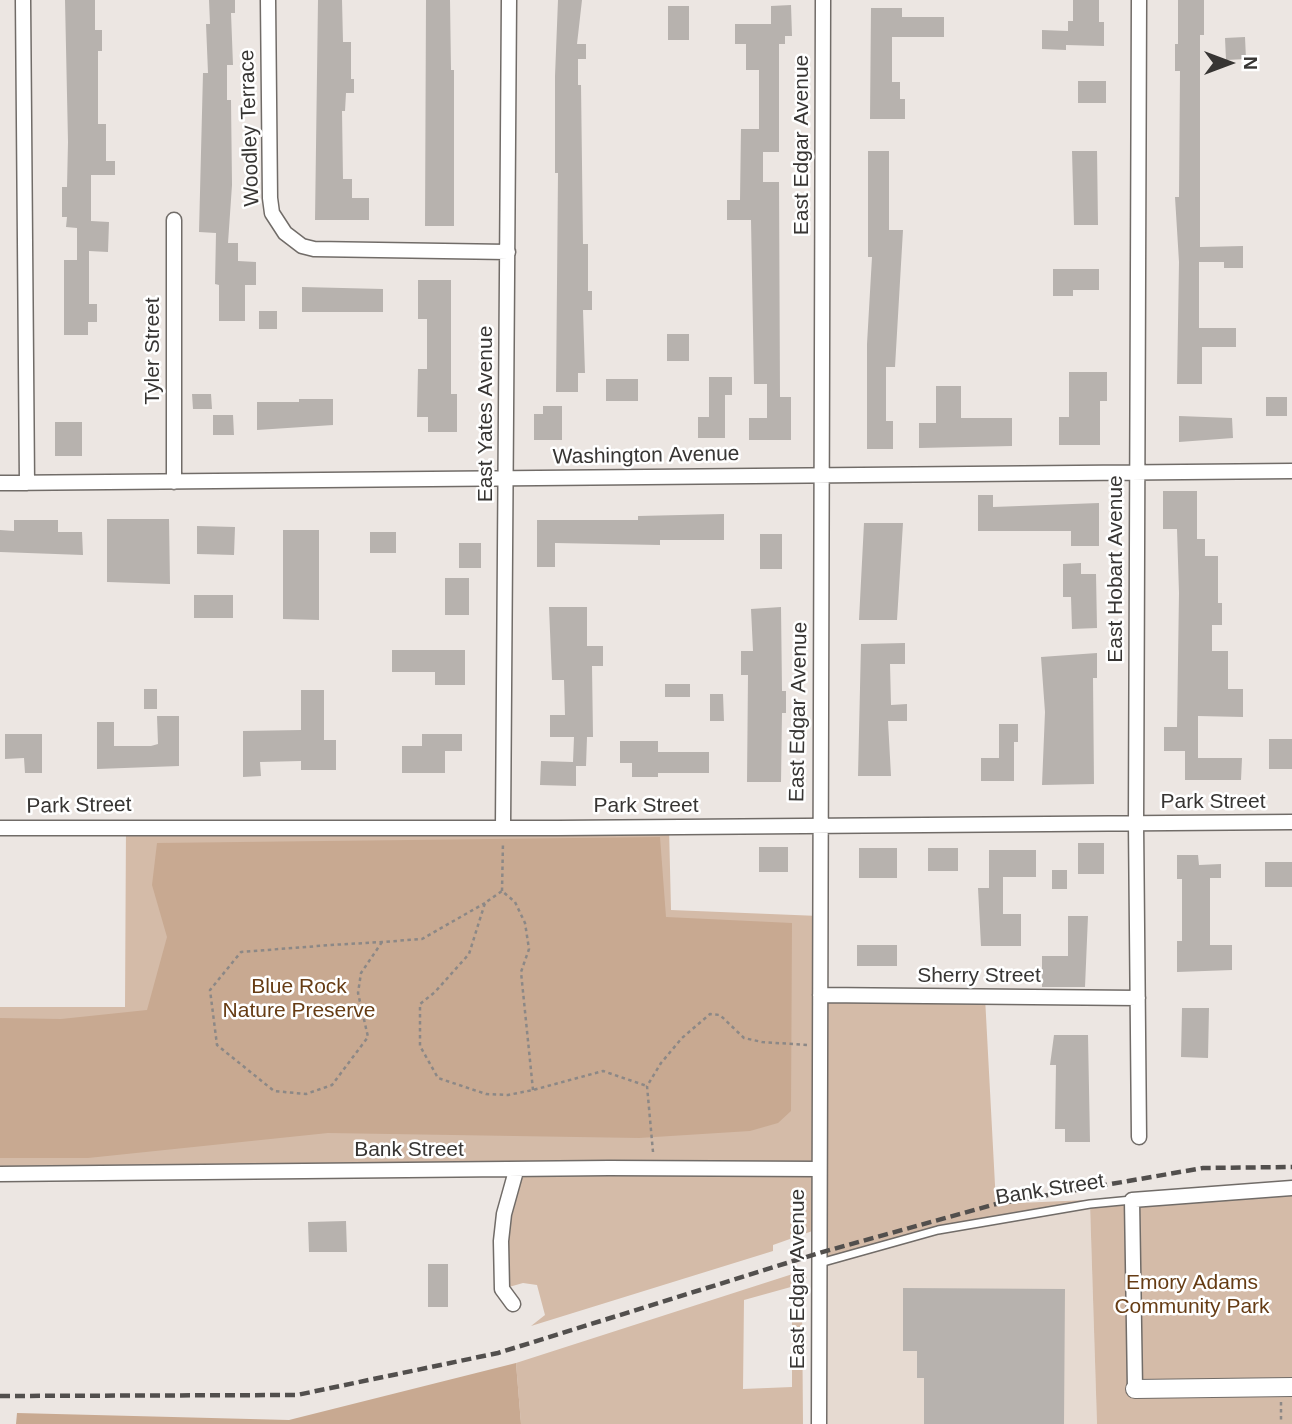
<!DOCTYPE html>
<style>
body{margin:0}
#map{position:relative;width:1292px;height:1424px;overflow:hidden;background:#ece6e2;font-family:Helvetica,sans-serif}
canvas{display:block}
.north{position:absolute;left:1194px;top:28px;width:70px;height:70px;-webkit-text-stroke:5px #fff;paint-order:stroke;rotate:90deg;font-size:19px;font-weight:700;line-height:28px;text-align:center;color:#373533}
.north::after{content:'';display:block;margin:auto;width:24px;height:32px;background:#373533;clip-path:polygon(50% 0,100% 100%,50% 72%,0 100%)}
</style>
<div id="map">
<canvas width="1292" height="1424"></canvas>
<div class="north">N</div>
</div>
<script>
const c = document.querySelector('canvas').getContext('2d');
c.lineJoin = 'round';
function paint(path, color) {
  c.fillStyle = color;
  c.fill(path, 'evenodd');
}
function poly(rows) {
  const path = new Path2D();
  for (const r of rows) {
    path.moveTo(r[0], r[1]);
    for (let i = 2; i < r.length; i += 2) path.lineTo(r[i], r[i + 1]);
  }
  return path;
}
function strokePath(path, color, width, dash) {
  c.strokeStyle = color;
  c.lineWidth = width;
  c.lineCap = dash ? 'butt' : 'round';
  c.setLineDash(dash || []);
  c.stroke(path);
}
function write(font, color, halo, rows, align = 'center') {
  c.font = font + ' Helvetica,sans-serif';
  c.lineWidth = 5;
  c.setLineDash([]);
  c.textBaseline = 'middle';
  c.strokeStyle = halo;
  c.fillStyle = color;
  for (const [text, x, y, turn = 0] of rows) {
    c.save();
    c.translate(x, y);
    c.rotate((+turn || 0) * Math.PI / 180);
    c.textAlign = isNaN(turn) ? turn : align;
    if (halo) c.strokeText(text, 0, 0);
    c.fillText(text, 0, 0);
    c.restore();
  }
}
const built = poly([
 [1090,1204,1097,1424,819,1424,819,1253]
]);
const green = poly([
 [126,826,669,827,671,910,819,916,820,995,985,997,996,1204,1292,1191,1292,1424,1097,1424,1090,1204,938,1230,820,1264,818,1229,773,1245,773,1251,531,1326,545,1315,537,1285,523,1283,502,1289,516,1171,0,1174,0,1007,125,1007],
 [802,1271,807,1278,798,1285,744,1300,743,1389,792,1387,792,1300,802,1300,803,1424,521,1424,516,1363]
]);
const forest = poly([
 [660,837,666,917,792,923,791,1111,778,1123,750,1131,639,1138,328,1133,88,1158,0,1158,0,1018,61,1019,147,1010,167,937,152,885,157,843],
 [516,1363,521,1424,16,1424,17,1413,289,1420]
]);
const building = poly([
 [65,0,95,0,95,30,102,30,102,51,98,51,98,124,106,124,106,161,115,161,115,175,91,175,91,221,109,222,108,252,89,251,89,304,97,304,97,322,88,322,88,335,64,335,64,260,77,260,77,228,66,227,67,217,62,217,62,187,67,187,68,142],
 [209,0,235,0,235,13,231,13,233,65,227,65,227,100,231,100,232,185,228,243,238,243,238,261,256,262,256,285,245,285,245,321,219,321,219,285,215,284,216,233,199,232,203,73,208,73,206,24,210,24],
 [318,0,342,0,343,42,351,42,351,79,354,79,354,93,346,93,345,111,342,111,343,179,352,179,352,198,369,198,369,220,315,220],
 [426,0,450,0,451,70,454,70,454,226,425,226],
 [558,0,582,0,577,44,586,44,586,59,578,59,578,85,581,85,583,244,588,244,588,291,592,291,592,310,583,310,585,373,578,373,578,392,556,392,558,173,555,173,555,76],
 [1073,0,1099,0,1099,22,1104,22,1104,46,1066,45,1066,50,1042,49,1042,30,1068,31,1068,21,1073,21],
 [1178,0,1204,0,1204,35,1200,35,1200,247,1243,246,1243,268,1224,268,1224,262,1199,262,1199,328,1236,328,1236,347,1202,347,1202,384,1177,384,1179,262,1175,197,1179,197,1180,71,1175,71,1175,44,1178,44],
 [791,5,792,36,785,36,785,44,779,44,779,152,763,152,763,182,779,182,780,397,791,397,791,440,749,440,749,418,767,418,767,384,754,384,751,220,727,220,727,200,740,200,741,129,759,129,759,70,746,70,746,44,735,44,735,24,771,24,771,6],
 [668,6,689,6,689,40,668,40],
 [871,8,902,8,902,17,944,17,944,37,892,37,892,82,900,82,900,99,905,99,905,119,870,119],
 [1245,37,1246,59,1226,60,1225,38],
 [1078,81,1106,81,1106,103,1078,103],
 [868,151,889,151,889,230,903,230,895,367,886,367,886,421,893,421,893,449,867,449,867,344,872,257,868,257],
 [1072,151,1097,151,1098,225,1074,225],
 [1053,269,1099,269,1099,290,1073,290,1073,296,1053,296],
 [418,280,451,280,451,394,457,394,457,432,428,432,428,417,417,417,418,369,427,369,427,319,418,319],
 [302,287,383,289,383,312,302,312],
 [259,311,277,311,277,329,259,329],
 [667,334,689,334,689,361,667,361],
 [1069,372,1107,372,1107,401,1100,401,1100,445,1059,445,1059,417,1069,417],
 [709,377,732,377,732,395,725,395,725,438,698,438,698,417,709,417],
 [606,379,638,379,638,401,606,401],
 [936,386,961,386,961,418,1012,418,1012,446,919,448,919,423,936,423],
 [192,394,211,394,212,409,193,409],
 [1266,397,1287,397,1287,416,1266,416],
 [299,399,333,399,333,425,257,430,257,402,299,402],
 [543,406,562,406,562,440,534,440,534,414,543,414],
 [213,415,233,415,234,435,213,435],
 [1179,416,1232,418,1233,438,1179,442],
 [55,422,82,422,82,456,55,456],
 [1163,491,1197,491,1197,539,1205,539,1205,556,1218,556,1218,603,1222,603,1222,625,1212,625,1212,651,1228,651,1228,689,1243,689,1243,717,1198,716,1198,758,1242,758,1241,780,1185,780,1185,751,1164,751,1164,727,1177,727,1179,593,1177,529,1163,529],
 [978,495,993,495,993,507,1099,503,1099,546,1071,546,1071,531,978,531],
 [724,514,724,540,660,540,660,545,555,543,555,567,537,567,537,520,638,520,638,516],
 [107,519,169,519,170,584,107,582],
 [14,520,58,520,58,532,82,532,83,555,0,552,0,530,14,531],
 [864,523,903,523,897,620,859,620],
 [197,526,235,527,234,555,197,554],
 [283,530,319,530,319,620,283,619],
 [370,532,396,532,396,553,370,553],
 [760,534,782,534,782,569,760,569],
 [459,543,481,543,481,568,459,568],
 [1081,563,1081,574,1096,574,1097,628,1072,629,1071,597,1063,597,1063,564],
 [445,578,469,578,469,615,445,615],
 [194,595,233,595,233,618,194,618],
 [549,607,587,607,587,646,603,646,603,666,592,666,593,737,587,737,586,766,576,766,576,786,540,785,541,761,573,762,574,737,550,737,550,715,565,715,564,680,552,680],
 [781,607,782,691,786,691,786,713,782,713,781,782,747,782,748,675,741,675,741,651,753,651,751,609],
 [905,643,905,664,890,664,891,705,907,704,907,721,888,721,891,776,858,776,861,644],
 [392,650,465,650,465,685,435,685,435,672,392,672],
 [1097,653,1097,678,1093,678,1094,784,1042,785,1045,712,1041,657],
 [665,684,690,684,690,697,665,697],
 [144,689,157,689,157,709,144,709],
 [301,690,324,690,324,740,336,740,336,770,301,770,301,761,260,762,261,776,243,777,243,731,301,730],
 [710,694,723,694,724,721,710,721],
 [157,716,179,716,179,766,97,769,97,722,114,722,114,746,151,746,158,744],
 [999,724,1018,724,1018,742,1014,742,1014,781,981,781,981,758,999,758],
 [5,734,42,734,42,773,25,773,24,758,5,759],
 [422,734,462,734,462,751,445,751,445,773,402,773,402,746,422,746],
 [1269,739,1292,739,1292,769,1269,769],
 [620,741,658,741,658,752,709,752,709,773,658,773,658,777,632,777,632,763,620,763],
 [1078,843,1104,843,1104,874,1078,874],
 [759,847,788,847,788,872,759,872],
 [859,848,897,848,897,878,859,878],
 [928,848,958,848,958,871,928,871],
 [989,850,1036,850,1036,877,1003,877,1003,914,1021,914,1021,946,981,946,978,888,989,888],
 [1177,855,1198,855,1199,865,1221,864,1221,878,1210,878,1210,945,1232,945,1232,970,1177,972,1177,941,1182,941,1182,879,1177,879],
 [1265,862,1292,862,1292,887,1265,887],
 [1052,870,1067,870,1067,889,1052,889],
 [1068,916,1088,916,1085,987,1042,987,1042,956,1068,956],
 [857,945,897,945,897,966,857,966],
 [1182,1008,1209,1008,1208,1058,1181,1057],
 [1054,1035,1088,1035,1090,1142,1065,1142,1065,1129,1055,1129,1056,1065,1050,1065],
 [346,1221,347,1252,309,1252,308,1222],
 [428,1264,448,1264,448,1307,428,1307],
 [903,1288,1065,1289,1064,1424,924,1424,924,1378,917,1378,917,1351,903,1351]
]);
const path = poly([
 [502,891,503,842],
 [382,942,361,973,358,993,368,1037,332,1085,306,1094,274,1091,217,1045,210,990,241,952,331,945,382,942,422,939,485,903],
 [533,1090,521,972,529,949,525,923,515,902,502,891,485,903,469,954,435,992,420,1004,420,1046,438,1078,486,1094,508,1095,533,1090,603,1071,647,1086],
 [653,1152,647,1086,661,1063,682,1038,710,1014,720,1015,744,1038,762,1042,807,1045],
 [1281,1402,1281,1423]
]);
const service = poly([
 [820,1263,938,1230,1090,1204,1132,1200]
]);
const minor = poly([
 [23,0,27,483],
 [268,0,270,198,272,213,285,233,302,246,314,249,508,252],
 [1139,0,1136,823,1139,1137],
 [174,220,174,482],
 [0,483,1292,471],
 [503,827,509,0],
 [0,828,558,828,1292,822],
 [820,995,1138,998],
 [0,1174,609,1168,819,1169],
 [513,1304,502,1289,501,1241,504,1214,516,1171],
 [1135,1389,1132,1200,1292,1188],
 [819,1424,823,0]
]);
const tertiary = poly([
 [1135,1389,1292,1387]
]);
const rail = poly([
 [0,1396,297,1395,498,1353,819,1253,996,1204,1203,1168,1292,1167]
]);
const streetNames = [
 ["Woodley Terrace",250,128,-92],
 ["East Edgar Avenue",802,145,-90],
 ["Tyler Street",153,351,-90],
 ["East Yates Avenue",486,414,-90],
 ["Washington Avenue",646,456,-1],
 ["East Hobart Avenue",1116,569,-90],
 ["East Edgar Avenue",799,712,-89],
 ["Park Street",1213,802],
 ["Park Street",79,806,-1],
 ["Park Street",646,806],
 ["Sherry Street",979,976],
 ["Bank Street",409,1150],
 ["Bank Street",1050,1190,-9],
 ["East Edgar Avenue",798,1279,-90]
];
const parkNames = [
 ["Blue Rock",299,987],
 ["Nature Preserve",299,1011],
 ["Emory Adams",1192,1283],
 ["Community Park",1192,1307]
];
paint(built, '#e6dad1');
paint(green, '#d4bba8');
paint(forest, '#c8a991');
paint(building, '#b7b2ae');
strokePath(service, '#716c68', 10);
strokePath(minor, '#716c68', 17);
strokePath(tertiary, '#716c68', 20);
strokePath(path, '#8c8886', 2.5, [3.5, 3.5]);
strokePath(service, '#fff', 7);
strokePath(minor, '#fff', 14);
strokePath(tertiary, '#fff', 18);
strokePath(rail, '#524f4d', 4.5, [10, 5]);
write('21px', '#373533', '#fff', streetNames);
write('21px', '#663c14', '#fff', parkNames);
</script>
